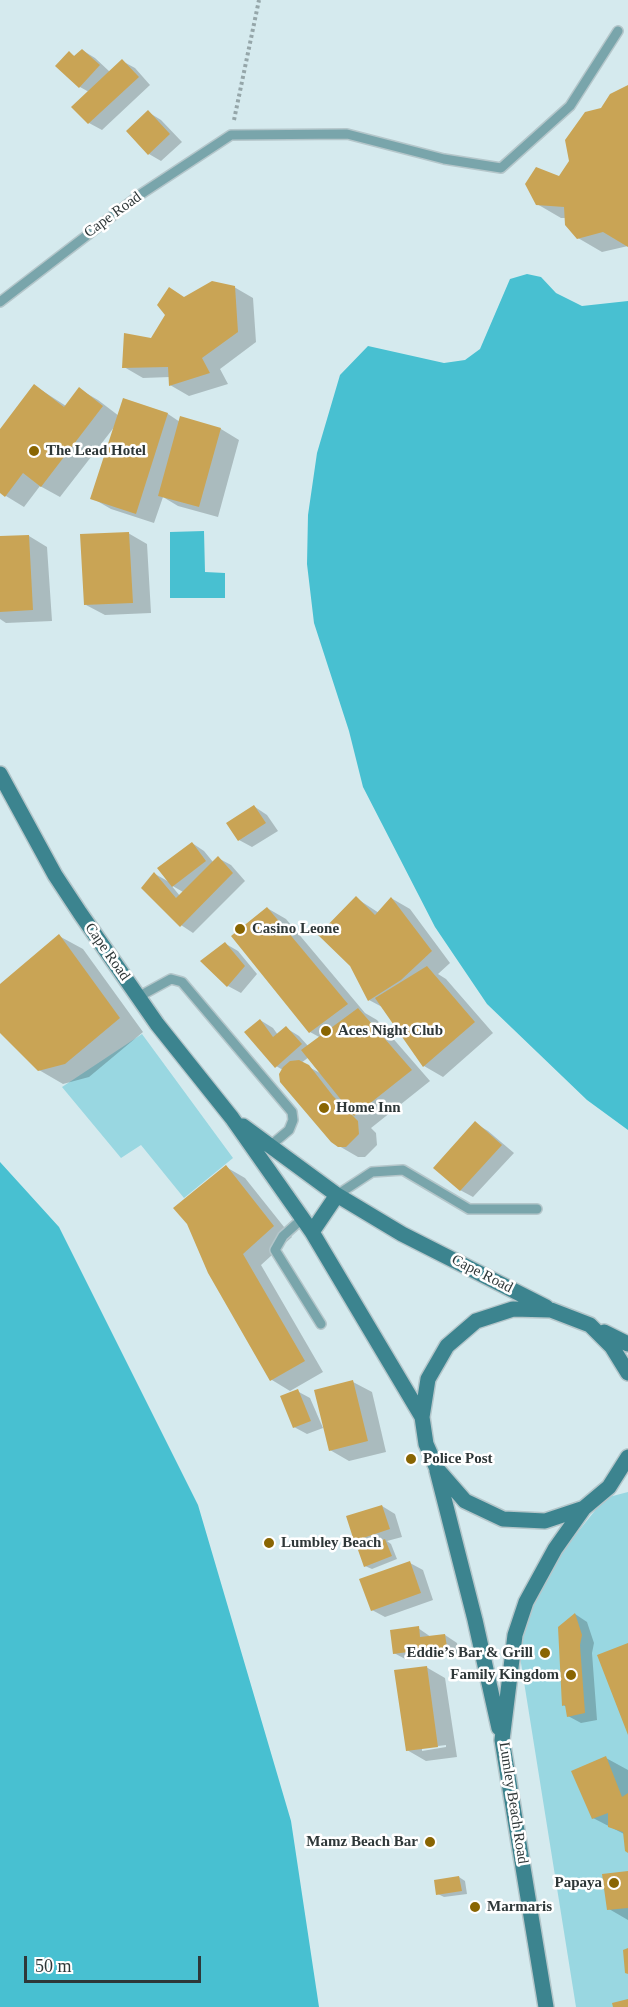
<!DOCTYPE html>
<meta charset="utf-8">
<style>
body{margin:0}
#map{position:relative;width:628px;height:2007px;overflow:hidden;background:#d5eaee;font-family:Georgia,serif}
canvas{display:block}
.scale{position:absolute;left:24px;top:1956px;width:177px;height:27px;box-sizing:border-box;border:3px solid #2e3738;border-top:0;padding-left:8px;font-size:18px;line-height:21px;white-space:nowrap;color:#2e3738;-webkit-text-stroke:4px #fff;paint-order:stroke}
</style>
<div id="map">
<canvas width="628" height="2007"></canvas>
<div class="scale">50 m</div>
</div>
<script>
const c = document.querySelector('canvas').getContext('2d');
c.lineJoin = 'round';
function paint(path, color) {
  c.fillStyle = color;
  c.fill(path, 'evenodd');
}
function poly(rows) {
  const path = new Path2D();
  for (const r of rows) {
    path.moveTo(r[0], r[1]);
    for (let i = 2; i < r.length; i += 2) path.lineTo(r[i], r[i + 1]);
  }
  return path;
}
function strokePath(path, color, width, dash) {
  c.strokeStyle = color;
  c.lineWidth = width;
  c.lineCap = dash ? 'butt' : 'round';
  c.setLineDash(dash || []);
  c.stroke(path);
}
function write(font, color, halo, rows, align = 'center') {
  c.font = font + ' Georgia,serif';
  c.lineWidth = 5;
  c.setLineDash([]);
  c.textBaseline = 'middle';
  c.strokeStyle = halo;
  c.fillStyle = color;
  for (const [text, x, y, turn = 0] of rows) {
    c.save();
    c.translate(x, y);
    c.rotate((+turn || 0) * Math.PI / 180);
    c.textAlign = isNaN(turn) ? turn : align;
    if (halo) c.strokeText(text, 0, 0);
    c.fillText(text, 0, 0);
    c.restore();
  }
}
const green = poly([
 [142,1034,233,1158,184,1198,141,1145,121,1158,62,1087],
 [628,1492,628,2007,576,2007,513,1613,605,1498]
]);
const water = poly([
 [527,274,541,277,556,293,582,306,628,301,628,1130,587,1100,487,1004,435,927,363,787,349,731,314,623,307,564,308,515,317,453,340,375,368,346,444,363,465,360,480,349,510,279],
 [204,531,205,572,225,573,225,598,170,598,170,532],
 [0,1162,59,1227,198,1505,291,1821,319,2007,0,2007]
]);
const shadow = poly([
 [82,50,95,58,110,72,122,61,135,68,150,85,102,130,89,123,74,107,89,92,80,87,69,53,76,57],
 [628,87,628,246,602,252,578,238,566,218,561,218,537,204,560,178,602,109],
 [148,112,161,120,182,142,161,161,149,154],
 [234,287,253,298,256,342,220,369,228,384,189,396,170,385,170,377,143,378,124,367,151,340,185,298],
 [35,386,66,406,79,389,98,400,119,416,124,400,168,414,180,422,221,429,239,440,218,517,178,506,163,497,154,523,111,509,92,498,115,426,60,497,40,486,24,507,6,496,0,491,0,431],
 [128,533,147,544,151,613,105,615,86,605],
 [29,536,47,547,52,621,6,623,0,619,0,537],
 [255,807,267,815,278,831,252,847,239,840],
 [192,843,204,851,213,862,218,858,231,865,245,881,193,933,181,925,155,874,171,883],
 [171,885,183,892,180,896],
 [356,898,379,913,391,898,410,909,450,963,438,974,446,979,493,1033,443,1077,424,1066,384,1008,369,1000,351,965],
 [267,908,286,919,365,1013,377,1020,430,1081,371,1128,376,1133,377,1145,365,1157,358,1157,339,1146,283,1070,276,1066,260,1020,273,1028,278,1035,286,1028,299,1036,309,1047,321,1038,310,1032],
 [309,1057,322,1074,301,1063],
 [59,936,83,949,143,1032,89,1077,63,1084,39,1070,0,1031,0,986],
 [226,944,238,951,257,974,241,993,228,986,203,961],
 [475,1123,488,1131,514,1153,473,1197,460,1190],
 [226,1167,245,1178,292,1237,261,1265,323,1372,290,1391,272,1380,210,1273],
 [353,1382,372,1392,386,1452,349,1461,330,1450],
 [297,1391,310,1398,323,1428,307,1434,294,1427],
 [382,1506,395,1514,402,1537,387,1541,391,1544,397,1559,372,1569,365,1566,368,1547,356,1540],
 [410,1563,423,1570,433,1600,385,1617,372,1610],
 [575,1614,587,1622,594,1643,592,1653,597,1720,581,1723,568,1716,567,1707,563,1705],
 [418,1628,431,1637,445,1635,457,1643,459,1654,407,1660,394,1653],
 [426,1667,445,1678,457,1757,426,1761,407,1750],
 [446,1745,446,1747,422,1751,422,1748],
 [606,1758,628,1770,628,1851,624,1834,593,1818],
 [628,1872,628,1920,609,1909],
 [459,1877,465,1881,467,1894,444,1897,438,1894]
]);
const building = poly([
 [82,49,100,65,79,88,55,66,69,51,74,56],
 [122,59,139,77,88,124,71,107],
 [628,85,628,247,603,232,577,239,565,225,564,207,536,205,525,184,536,167,559,176,569,161,565,140,585,112,601,108,610,94],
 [148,110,170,134,148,155,126,131],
 [212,281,235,286,238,332,202,358,210,373,169,386,168,367,122,368,124,333,151,338,165,315,157,305,169,287,184,297],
 [34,384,64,407,79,387,103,406,41,487,23,473,5,497,0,493,0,429],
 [123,398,168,413,136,514,90,499],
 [180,416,221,428,199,507,158,496],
 [129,532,133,603,84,605,80,534],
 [29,535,33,610,0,612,0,536],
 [254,805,266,823,238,841,226,823],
 [192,842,206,861,172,887,157,868],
 [218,856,233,873,180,927,141,888,154,872,176,898],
 [356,896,375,915,391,897,432,951,401,980,368,1001,350,966,318,935],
 [267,907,348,1004,309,1033,231,936],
 [59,934,120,1018,65,1064,38,1071,0,1033,0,984],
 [225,942,245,966,227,987,200,961],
 [427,966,475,1022,423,1067,375,998],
 [358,1008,412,1070,354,1116,301,1050],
 [260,1019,273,1037,286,1026,302,1044,275,1068,244,1032],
 [299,1060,309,1065,333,1096,358,1121,359,1134,346,1147,338,1147,331,1142,280,1082,279,1074,283,1067,290,1061],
 [475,1121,502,1145,460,1191,433,1168],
 [226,1165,274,1226,243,1254,305,1361,270,1381,208,1273,187,1224,173,1208],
 [353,1380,368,1441,329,1451,314,1390],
 [298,1389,311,1421,293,1428,280,1396],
 [382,1505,390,1529,354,1541,346,1516],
 [385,1539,392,1556,364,1567,358,1550],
 [410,1561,421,1593,371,1611,359,1579],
 [575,1613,582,1635,580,1645,585,1713,567,1717,565,1705,562,1706,558,1627],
 [419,1626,420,1637,445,1634,447,1647,393,1654,390,1630],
 [628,1643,628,1735,597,1655],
 [427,1666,438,1747,406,1751,394,1670],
 [606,1756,622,1797,628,1793,628,1853,625,1851,623,1832,608,1827,608,1813,592,1819,571,1771],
 [628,1871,628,1908,607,1910,602,1874],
 [459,1876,462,1891,436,1895,434,1880],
 [628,1948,628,1974,625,1973,623,1950],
 [628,1999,628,2007,613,2007,612,2003]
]);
const path = poly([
 [234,120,259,0]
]);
const lane = poly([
 [0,302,141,194,231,135,347,134,444,159,501,168,570,106,618,31],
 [138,997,171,979,182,982,292,1112,293,1120,289,1130,270,1146],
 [337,1195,372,1172,403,1170,469,1209,537,1209],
 [303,1218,283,1236,275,1250,321,1324]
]);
const secondary = poly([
 [0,774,55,875,80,913,157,1024,232,1118,312,1232,422,1417],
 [243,1126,337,1195,402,1234,546,1307],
 [312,1232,337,1195],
 [604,1332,628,1344],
 [628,1373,612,1347,590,1325,551,1310,513,1309,476,1321,447,1346,428,1379,422,1417,426,1444,437,1469,465,1501,503,1519,545,1521,584,1508,609,1487,628,1457],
 [437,1471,475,1620,499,1728],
 [546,2007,502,1740,515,1635,526,1602,555,1549,584,1508]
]);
const markers = [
 [34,451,6,"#896502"],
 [240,929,6,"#896502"],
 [326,1031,6,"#896502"],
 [324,1108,6,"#896502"],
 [411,1459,6,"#896502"],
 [269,1543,6,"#896502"],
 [545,1653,6,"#896502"],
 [571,1675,6,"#896502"],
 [430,1842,6,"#896502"],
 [614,1883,6,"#896502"],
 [475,1907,6,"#896502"]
];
const streetNames = [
 ["Cape Road",113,215,-36],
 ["Cape Road",107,952,55],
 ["Cape Road",482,1274,27],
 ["Lumley Beach Road",513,1803,81]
];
const poiNames = [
 ["The Lead Hotel",46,451],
 ["Casino Leone",252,929],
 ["Aces Night Club",338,1031],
 ["Home Inn",336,1108],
 ["Police Post",423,1459],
 ["Lumbley Beach",281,1543],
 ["Eddie’s Bar & Grill",533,1653,"right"],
 ["Family Kingdom",559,1675,"right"],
 ["Mamz Beach Bar",418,1842,"right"],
 ["Papaya",602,1883,"right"],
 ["Marmaris",487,1907]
];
paint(green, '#99d7e1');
paint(water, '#48c0d1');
paint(shadow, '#0003');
paint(building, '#c9a455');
strokePath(lane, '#b4c6ca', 12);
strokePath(secondary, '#b4c6ca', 18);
strokePath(path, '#95a6a9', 4, [3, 3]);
strokePath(lane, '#79a5ab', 9);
strokePath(secondary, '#3c848f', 15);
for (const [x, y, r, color] of markers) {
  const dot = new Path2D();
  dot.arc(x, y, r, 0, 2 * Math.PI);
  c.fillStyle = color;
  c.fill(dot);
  strokePath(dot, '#fff', 2);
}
write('15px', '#2e3738', '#fff', streetNames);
write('bold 15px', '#2e3738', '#fff', poiNames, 'left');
</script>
